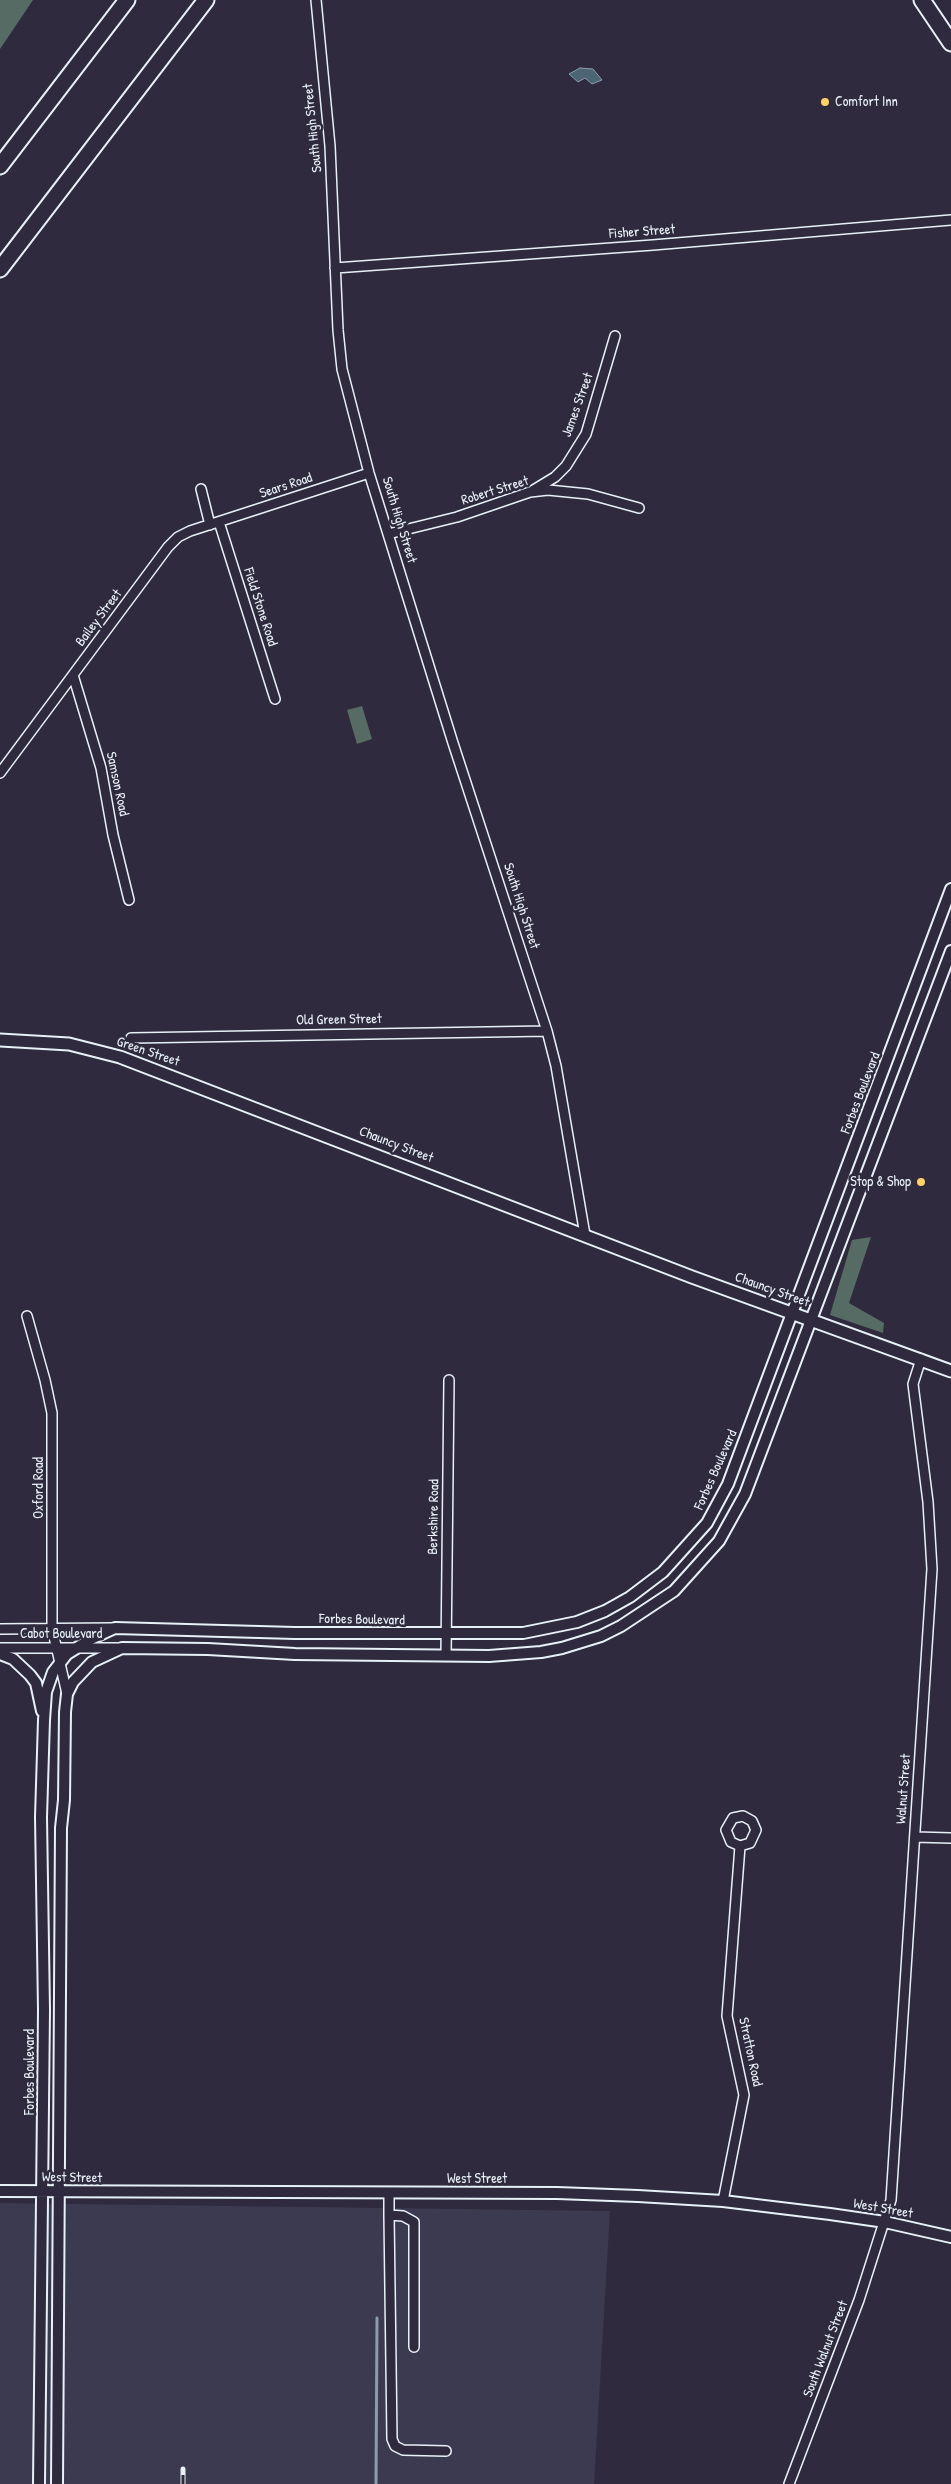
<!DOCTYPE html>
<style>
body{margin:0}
canvas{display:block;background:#2f2a3d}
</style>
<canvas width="951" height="2484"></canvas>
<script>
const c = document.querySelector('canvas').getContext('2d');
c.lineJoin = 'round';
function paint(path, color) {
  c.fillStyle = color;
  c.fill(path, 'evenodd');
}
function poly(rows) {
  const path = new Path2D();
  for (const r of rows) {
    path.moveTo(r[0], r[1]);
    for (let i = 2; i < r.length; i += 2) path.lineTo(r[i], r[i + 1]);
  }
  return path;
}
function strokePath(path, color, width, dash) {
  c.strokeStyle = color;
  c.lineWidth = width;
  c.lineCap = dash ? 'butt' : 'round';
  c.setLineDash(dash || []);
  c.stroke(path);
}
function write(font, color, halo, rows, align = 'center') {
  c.font = font + ' "Patrick Hand",sans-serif';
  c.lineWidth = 5;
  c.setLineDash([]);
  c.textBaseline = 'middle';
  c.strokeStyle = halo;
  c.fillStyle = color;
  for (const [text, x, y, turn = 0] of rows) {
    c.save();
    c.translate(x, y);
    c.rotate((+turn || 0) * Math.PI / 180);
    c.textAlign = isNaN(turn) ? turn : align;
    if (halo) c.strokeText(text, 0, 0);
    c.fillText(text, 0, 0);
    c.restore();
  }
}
const built = poly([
 [0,2203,610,2211,594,2484,0,2484]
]);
const green = poly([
 [0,0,33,0,0,49],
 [362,706,372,739,357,744,347,710],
 [871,1237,849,1303,884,1323,883,1333,830,1315,852,1240]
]);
const water = poly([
 [580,68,593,69,602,80,592,84,585,78,578,82,569,74,580,68]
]);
const stream = poly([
 [376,2484,377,2318]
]);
const minor = poly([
 [316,0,330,146,338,330,342,369,369,473,453,743,547,1031,556,1066,585,1235],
 [335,268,653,245,951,220],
 [201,489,210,525],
 [532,491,555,477,566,466,586,434,615,336],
 [219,522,275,699],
 [388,534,457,517,530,492,548,490,588,494,639,508],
 [73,675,101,768,113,835,129,900],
 [0,773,168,547,178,537,190,531,369,473],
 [131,1038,547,1031],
 [27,1316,45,1380,52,1413,52,1628,67,1694],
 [0,1629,112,1628],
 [0,1648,120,1648],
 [446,1655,449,1380],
 [915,1837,951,1838],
 [389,2193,389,2215],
 [723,2201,744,2095,727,2016,740,1846,750,1843,756,1830,752,1821,743,1816,733,1818,726,1830,731,1842,740,1846],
 [414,2347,414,2222,403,2216,389,2215,392,2439,395,2446,403,2450,446,2451],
 [789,2484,859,2300,891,2200,932,1569,928,1502,913,1384,921,1359]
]);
const tertiary = poly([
 [0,1654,13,1659,30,1675,36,1683,42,1711],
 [0,2191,557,2193,638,2196,723,2201,830,2214,885,2222,951,2237],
 [39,2484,44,2010,41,1817,44,1720,46,1692,53,1672,67,1654,91,1639,115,1628,295,1633,523,1633,577,1622,605,1611,630,1597,663,1572,707,1523,728,1484,951,889],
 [57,2484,61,1828,64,1800,65,1712,67,1694,73,1682,92,1662,122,1648,208,1649,295,1654,489,1656,541,1652,562,1648,601,1636,621,1626,674,1591,719,1541,745,1494,951,951]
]);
const secondary = poly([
 [0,1040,69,1044,120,1057,692,1277,951,1371]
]);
const motorway = poly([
 [922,0,951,43],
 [0,166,127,0],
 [0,269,206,0]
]);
const rail = poly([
 [183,2484,183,2469]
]);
const markers = [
 [825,102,5,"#ffd166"],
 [921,1182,5,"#ffd166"]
];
const poiNames = [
 ["Comfort Inn",835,102],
 ["Stop & Shop",911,1182,"right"]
];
const streetNames = [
 ["South High Street",313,128,-96],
 ["Fisher Street",642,232,-4],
 ["James Street",578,405,-70],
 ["Sears Road",286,486,-18],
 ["Robert Street",495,491,-17],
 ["South High Street",399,520,73],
 ["Field Stone Road",260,607,72],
 ["Bailey Street",99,618,-53],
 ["Samson Road",117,784,78],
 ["South High Street",521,906,72],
 ["Old Green Street",339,1020,-1],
 ["Green Street",148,1052,19],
 ["Forbes Boulevard",861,1093,-69],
 ["Chauncy Street",396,1145,21],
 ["Chauncy Street",772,1290,20],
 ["Forbes Boulevard",716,1470,-66],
 ["Oxford Road",39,1488,-90],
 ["Berkshire Road",434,1517,-89],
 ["Forbes Boulevard",362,1620,1],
 ["Cabot Boulevard",61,1634],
 ["Walnut Street",904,1789,-86],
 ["Stratton Road",750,2052,78],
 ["Forbes Boulevard",30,2072,-90],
 ["West Street",72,2178,1],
 ["West Street",477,2179],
 ["West Street",883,2209,10],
 ["South Walnut Street",826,2349,-69]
];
paint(built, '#3c3a50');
paint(green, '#576b65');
paint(water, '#4c6575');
strokePath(water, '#8a9da9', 1);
strokePath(stream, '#8a9da9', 3);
strokePath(minor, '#e8f1f8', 12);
strokePath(tertiary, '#e8f1f8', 14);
strokePath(secondary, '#e8f1f8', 15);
strokePath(motorway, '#e8f1f8', 19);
strokePath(minor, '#2f2a3d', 9);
strokePath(tertiary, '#2f2a3d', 10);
strokePath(secondary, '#2f2a3d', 11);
strokePath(motorway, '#2f2a3d', 15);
strokePath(rail, '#e8f1f8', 5);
strokePath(rail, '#2f2a3d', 3, [9]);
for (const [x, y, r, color] of markers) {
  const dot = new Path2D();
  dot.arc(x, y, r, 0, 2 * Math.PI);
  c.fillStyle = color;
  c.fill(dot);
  strokePath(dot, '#2f2a3d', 2);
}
write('14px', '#e8f1f8', '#2f2a3d', poiNames, 'left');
write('14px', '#e8f1f8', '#2f2a3d', streetNames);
</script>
